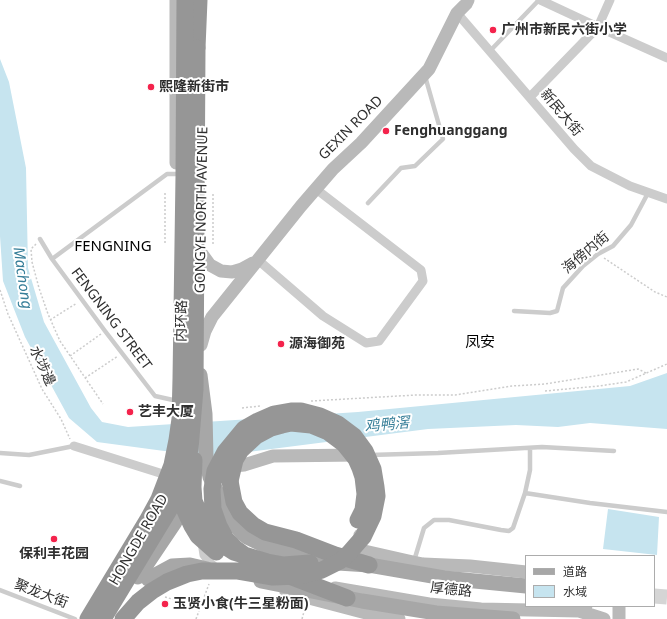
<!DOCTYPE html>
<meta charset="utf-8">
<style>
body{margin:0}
#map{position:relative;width:667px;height:619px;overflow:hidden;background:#fff;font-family:"Noto Sans","Noto Sans SC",sans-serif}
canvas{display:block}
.legend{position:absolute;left:525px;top:555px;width:130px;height:52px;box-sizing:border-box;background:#fff;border:1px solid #acacac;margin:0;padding:5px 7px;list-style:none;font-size:12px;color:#2f2f2f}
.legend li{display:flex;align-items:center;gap:8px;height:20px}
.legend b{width:20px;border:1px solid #acacac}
</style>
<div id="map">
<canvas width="667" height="619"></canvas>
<ul class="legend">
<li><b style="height:5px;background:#a7a7a7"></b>道路</li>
<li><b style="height:11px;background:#c6e4ef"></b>水域</li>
</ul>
</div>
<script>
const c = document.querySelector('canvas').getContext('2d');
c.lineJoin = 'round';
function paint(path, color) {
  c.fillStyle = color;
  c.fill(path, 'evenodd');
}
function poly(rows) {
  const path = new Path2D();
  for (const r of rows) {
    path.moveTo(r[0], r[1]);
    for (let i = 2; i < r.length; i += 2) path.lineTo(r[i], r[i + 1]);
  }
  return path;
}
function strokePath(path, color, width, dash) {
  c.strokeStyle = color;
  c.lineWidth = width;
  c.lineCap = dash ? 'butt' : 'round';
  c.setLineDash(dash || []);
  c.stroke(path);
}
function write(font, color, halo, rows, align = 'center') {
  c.font = font + ' "Noto Sans","Noto Sans SC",sans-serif';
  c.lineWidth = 4;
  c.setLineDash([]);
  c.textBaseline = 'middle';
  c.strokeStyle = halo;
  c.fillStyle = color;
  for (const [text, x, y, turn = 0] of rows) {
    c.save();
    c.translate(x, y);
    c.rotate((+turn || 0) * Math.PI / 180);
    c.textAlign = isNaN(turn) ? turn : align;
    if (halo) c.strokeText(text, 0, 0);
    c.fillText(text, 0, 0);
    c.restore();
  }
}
const water = poly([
 [0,59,9,82,26,168,28,268,44,322,91,408,102,422,128,427,358,412,630,386,667,373,667,429,590,423,558,427,516,425,428,429,209,457,97,442,69,418,25,337,3,281,0,236],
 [608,509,659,517,657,555,603,549]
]);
const primaryTunnel = poly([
 [654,596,667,597]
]);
const path = poly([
 [165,243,165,192],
 [36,244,31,249,32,262,39,288,48,314,60,341,103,404],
 [213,244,213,192],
 [604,258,655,292,667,297],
 [0,290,8,314,42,389,61,419,70,439],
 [50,320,77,303],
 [70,356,101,334],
 [85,378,118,356],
 [545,391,599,386,626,382,667,364],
 [311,401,416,395,455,395,512,386,545,384,638,369,646,373],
 [242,408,260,406],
 [165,597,200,607],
 [196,619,209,584],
 [302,619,305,608]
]);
const lane = poly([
 [490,51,539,0],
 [368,203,401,168,415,166,443,139,425,76],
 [40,239,52,259,105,331,155,396,173,400],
 [52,259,167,174,176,174],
 [514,311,550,313,557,311,563,288,583,266,598,254,613,246,631,225,648,193],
 [0,453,29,455,74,446],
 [370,455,438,453,542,447,614,451],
 [0,481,20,486],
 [525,493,590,503,667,512],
 [414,561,424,528,434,520,449,520,501,530,509,531,513,528,525,493,530,470,530,449],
 [0,590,75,619]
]);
const street = poly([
 [540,0,598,27,667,58],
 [457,13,574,149,591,166,630,186,667,199],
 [530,97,598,27,610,0],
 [258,260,323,316,366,343,379,341,423,281,421,270,316,189],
 [74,446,163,474],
 [202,542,204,555,209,562,217,569]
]);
const secondary = poly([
 [176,163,176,0],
 [202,254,210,265,221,271,232,272,242,269,253,263],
 [201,345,205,331,212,317,301,206,333,169,361,143,429,69,457,13,466,4,468,0],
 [225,467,244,465,273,456,360,455],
 [360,535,360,550,413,562,423,564,470,566,526,572],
 [335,588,429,604,481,609,579,611,586,606],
 [286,592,370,614,399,619],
 [619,606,619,619],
 [579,611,604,619]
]);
const primary = poly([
 [200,375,205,414,206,458,210,477,224,508,231,520,242,533,247,537,274,550,314,560,338,563,369,565,444,578,526,586],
 [138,577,175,522,186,497],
 [148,579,172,566,190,565,207,569],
 [261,581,362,601,436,613,513,619]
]);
const highway = poly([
 [197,48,199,0],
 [230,481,234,502,240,513,253,525,265,532,296,540,335,555,369,565],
 [287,575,347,598]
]);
const highwayBridge = poly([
 [194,460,193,487,194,501,203,521,210,531,220,543,234,552,267,562,284,565,310,563],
 [230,481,235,460,241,450,256,436,271,428,282,425,291,423,311,425,328,432,344,444,356,459,360,468,363,477,365,494,363,510,358,520],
 [178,485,181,502,192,526,198,536,216,552],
 [88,619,147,521,159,499,172,465,177,440,180,419,181,379,184,176,185,0],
 [103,619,169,510,183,476,190,449,195,389,197,48],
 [123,619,138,602,152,591,167,582,187,574,202,571,238,571,273,577,300,576,322,570,340,561,349,553,363,537,373,516,377,496,376,487,373,469,365,451,354,436,338,424,320,416,301,411,291,411,274,414,258,421,244,429,225,452,215,471,212,489,213,509,219,526,226,539,235,548,250,559]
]);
const markers = [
 [493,30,4,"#f4234c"],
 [151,87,4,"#f4234c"],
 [386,131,4,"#f4234c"],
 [281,344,4,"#f4234c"],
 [130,412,4,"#f4234c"],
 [54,539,4,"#f4234c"],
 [165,604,4,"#f4234c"]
];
const poiNames = [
 ["广州市新民六街小学",501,30],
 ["熙隆新街市",159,87],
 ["Fenghuanggang",394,131],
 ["源海御苑",289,344],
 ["艺丰大厦",138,412],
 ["保利丰花园",54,554,"center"],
 ["玉贤小食(牛三星粉面)",173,604]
];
const streetNames = [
 ["新民大街",561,113,50],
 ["GEXIN ROAD",351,128,-45],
 ["GONGYE NORTH AVENUE",202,210,-89],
 ["海傍内街",586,253,-40],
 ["FENGNING STREET",111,319,53],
 ["内环路",182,321,-89],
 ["水埗邊",42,366,65],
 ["HONGDE ROAD",139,540,-60],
 ["厚德路",451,590,6],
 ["聚龙大街",41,594,21]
];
const neighbourhoodNames = [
 ["FENGNING",113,247],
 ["凤安",480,343]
];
const waterNames = [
 ["Machong",22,278,82],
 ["鸡鸭滘",387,425,-5]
];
paint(water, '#c6e4ef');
strokePath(primaryTunnel, '#d5d5d5', 15, [15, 8]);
strokePath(path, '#ccc', 1.5, [2, 2]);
strokePath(lane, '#ccc', 4.5);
strokePath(street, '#ccc', 9);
strokePath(secondary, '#b9b9b9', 13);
strokePath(primary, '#a7a7a7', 15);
strokePath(highway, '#969696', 17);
strokePath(highwayBridge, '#969696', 17);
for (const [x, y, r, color] of markers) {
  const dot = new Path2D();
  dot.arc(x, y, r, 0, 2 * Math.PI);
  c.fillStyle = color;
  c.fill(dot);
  strokePath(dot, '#fff', 1.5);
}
write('bold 14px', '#2f2f2f', '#fff', poiNames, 'left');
write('14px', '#2f2f2f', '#fff', streetNames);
write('15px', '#000', '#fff', neighbourhoodNames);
write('italic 15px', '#367e98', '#fff', waterNames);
</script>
